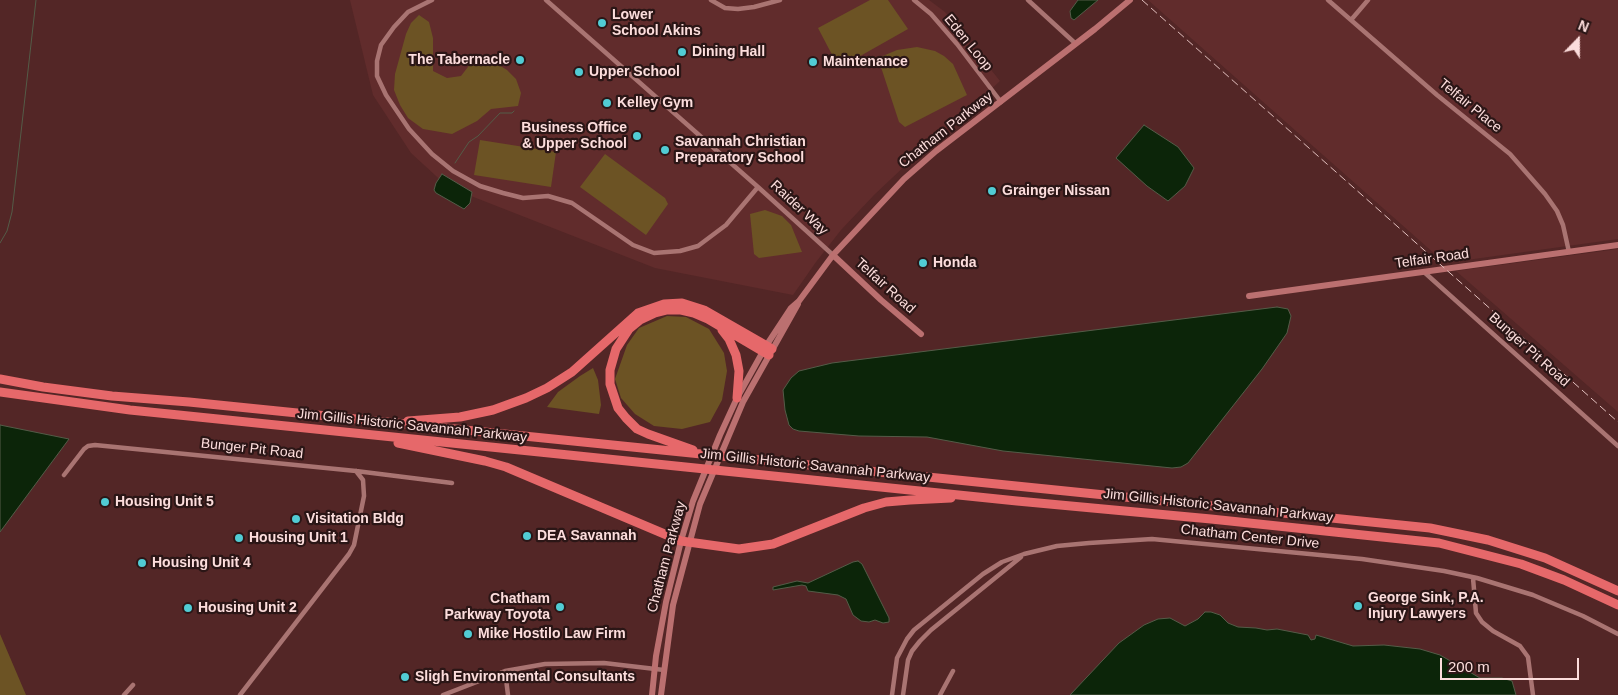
<!DOCTYPE html>
<style>
body{margin:0}
#map{position:relative;width:1618px;height:695px;overflow:hidden;background:#532626;font-family:Helvetica,sans-serif}
canvas{display:block}
.north{position:absolute;left:1553px;top:15px;width:50px;height:50px;-webkit-text-stroke:4px #2b1616;paint-order:stroke;rotate:22deg;font-size:14px;font-weight:700;line-height:20px;text-align:center;color:#fcdddc}
.north::after{content:'';display:block;margin:auto;width:18px;height:22px;background:#fcdddc;clip-path:polygon(50% 0,100% 100%,50% 72%,0 100%)}
.scale{position:absolute;left:1440px;top:658px;width:139px;height:22px;box-sizing:border-box;border:2px solid #fcdddc;border-top:0;padding-left:6px;font-size:15px;line-height:18px;white-space:nowrap;color:#fcdddc;-webkit-text-stroke:4px #2b1616;paint-order:stroke}
</style>
<div id="map">
<canvas width="1618" height="695"></canvas>
<div class="north">N</div>
<div class="scale">200 m</div>
</div>
<script>
const c = document.querySelector('canvas').getContext('2d');
c.lineJoin = 'round';
function paint(path, color) {
  c.fillStyle = color;
  c.fill(path, 'evenodd');
}
function poly(rows) {
  const path = new Path2D();
  for (const r of rows) {
    path.moveTo(r[0], r[1]);
    for (let i = 2; i < r.length; i += 2) path.lineTo(r[i], r[i + 1]);
  }
  return path;
}
function strokePath(path, color, width, dash) {
  c.strokeStyle = color;
  c.lineWidth = width;
  c.lineCap = dash ? 'butt' : 'round';
  c.setLineDash(dash || []);
  c.stroke(path);
}
function write(font, color, halo, rows, align = 'center') {
  c.font = font + ' Helvetica,sans-serif';
  c.lineWidth = 4.5;
  c.setLineDash([]);
  c.textBaseline = 'middle';
  c.strokeStyle = halo;
  c.fillStyle = color;
  for (const [text, x, y, turn = 0] of rows) {
    c.save();
    c.translate(x, y);
    c.rotate((+turn || 0) * Math.PI / 180);
    c.textAlign = isNaN(turn) ? turn : align;
    if (halo) c.strokeText(text, 0, 0);
    c.fillText(text, 0, 0);
    c.restore();
  }
}
const built = poly([
 [350,0,929,0,945,12,1000,81,971,108,926,146,874,195,841,230,816,262,793,295,655,268,448,187,411,153,373,95],
 [1148,0,1618,0,1618,239,1445,263],
 [1618,249,1618,412,1456,271]
]);
const green = poly([
 [870,0,888,0,908,29,839,68,818,28],
 [419,15,429,22,433,38,433,71,447,78,461,76,471,63,480,56,494,62,507,70,516,79,521,93,518,106,491,109,477,121,452,134,423,129,408,118,400,105,394,90,395,74,406,34,411,23],
 [917,47,935,51,944,56,953,64,967,95,905,127,899,122,878,58,897,50],
 [480,140,556,152,551,187,474,175],
 [605,154,665,198,668,204,646,235,580,187],
 [765,210,782,216,791,225,802,252,759,258,754,254,750,214],
 [667,316,686,317,709,329,724,353,727,371,722,400,710,422,682,429,654,426,635,414,621,398,615,379,627,345,639,328],
 [593,368,598,380,601,405,599,414,547,407,558,392,580,376],
 [0,634,26,695,0,695]
]);
const water = poly([
 [1078,0,1098,0,1074,20,1071,18,1070,11,1078,0],
 [1144,125,1178,147,1194,168,1185,186,1168,201,1147,186,1116,158,1144,125],
 [442,174,472,192,470,203,464,209,436,193,434,190,436,183,442,174],
 [1277,307,1288,309,1291,316,1287,333,1262,369,1188,463,1181,467,1172,468,1003,451,927,437,859,436,799,431,793,429,789,425,785,410,783,390,791,378,799,371,832,363,1277,307],
 [0,425,69,439,0,532,0,425],
 [858,561,862,564,889,618,889,622,883,623,875,620,869,622,861,621,853,615,846,599,838,595,808,591,806,586,802,585,773,590,773,587,797,581,808,583,853,562,858,561],
 [1205,612,1211,612,1220,615,1228,623,1238,627,1256,628,1267,630,1277,629,1308,635,1311,640,1315,639,1316,635,1353,646,1384,645,1420,649,1440,655,1480,678,1502,678,1512,681,1516,695,1070,695,1119,643,1144,625,1158,619,1170,618,1185,626,1198,619,1205,612]
]);
const stream = poly([
 [455,163,469,142,478,136,500,113,512,113,514,111],
 [0,243,7,231,12,212,36,0]
]);
const street = poly([
 [432,0,408,12,394,27,381,45,377,61,377,76,386,95,409,129,432,154,453,171,480,186,503,193,523,198,548,196,572,203,633,245,654,253,680,251,698,246,726,225,758,187],
 [546,0,758,187,833,255],
 [711,0,725,8,738,9,754,7,780,0],
 [914,0,931,14,957,44,1001,102],
 [1028,0,1076,44],
 [1328,0,1437,95,1510,154,1545,194,1557,211,1563,225,1569,252],
 [1351,20,1368,0],
 [1424,272,1618,446],
 [64,475,84,449,88,446,95,445,356,471,452,483],
 [1473,578,1476,613,1482,622,1493,631,1520,646,1528,657,1533,695],
 [505,671,508,695],
 [124,695,133,685],
 [240,695,349,554,354,545,364,496,363,480,356,471],
 [443,695,505,671,545,664,604,663,664,670],
 [892,695,897,658,907,639,914,630,983,574,1002,562,1024,554,1057,546,1089,543,1152,539,1362,559,1444,571,1477,578,1533,595,1583,616,1618,634],
 [903,695,908,660,912,651,920,641,931,630,1021,557],
 [940,695,953,671]
]);
const secondary = poly([
 [833,255,881,300,921,334],
 [1249,296,1618,245],
 [652,695,656,656,666,602,681,541,693,501,720,435,737,398,766,346,791,308,799,301,833,255,904,179,936,151,1095,29,1130,0],
 [661,695,673,605,700,504,743,402,798,304]
]);
const highway = poly([
 [722,330,729,339,736,355,739,371,737,398],
 [0,379,43,387,112,396,189,402,1430,528,1488,540,1545,558,1618,591],
 [0,392,130,410,1017,501,1211,519,1439,543,1521,564,1564,580,1618,605],
 [408,421,460,417,493,410,526,398,547,388,572,372,638,313,664,304,682,303,704,310,772,349],
 [398,443,485,461,506,467,681,541,739,549,773,544,864,508,886,502,910,500,951,498],
 [693,450,648,434,637,429,626,418,618,408,610,384,610,370,616,349,629,329,640,320,655,313,667,310,681,310,694,313,708,319,769,355]
]);
const rail = poly([
 [1142,0,1618,422]
]);
const markers = [
 [602,23,5,"#51ccd4"],
 [682,52,5,"#51ccd4"],
 [520,60,5,"#51ccd4"],
 [813,62,5,"#51ccd4"],
 [579,72,5,"#51ccd4"],
 [607,103,5,"#51ccd4"],
 [637,136,5,"#51ccd4"],
 [665,150,5,"#51ccd4"],
 [992,191,5,"#51ccd4"],
 [923,263,5,"#51ccd4"],
 [105,502,5,"#51ccd4"],
 [296,519,5,"#51ccd4"],
 [527,536,5,"#51ccd4"],
 [239,538,5,"#51ccd4"],
 [142,563,5,"#51ccd4"],
 [1358,606,5,"#51ccd4"],
 [560,607,5,"#51ccd4"],
 [188,608,5,"#51ccd4"],
 [468,634,5,"#51ccd4"],
 [405,677,5,"#51ccd4"]
];
const poiNames = [
 ["Lower",612,15],
 ["School Akins",612,31],
 ["Dining Hall",692,52],
 ["The Tabernacle",510,60,"right"],
 ["Maintenance",823,62],
 ["Upper School",589,72],
 ["Kelley Gym",617,103],
 ["Business Office",627,128,"right"],
 ["& Upper School",627,144,"right"],
 ["Savannah Christian",675,142],
 ["Preparatory School",675,158],
 ["Grainger Nissan",1002,191],
 ["Honda",933,263],
 ["Housing Unit 5",115,502],
 ["Visitation Bldg",306,519],
 ["DEA Savannah",537,536],
 ["Housing Unit 1",249,538],
 ["Housing Unit 4",152,563],
 ["George Sink, P.A.",1368,598],
 ["Injury Lawyers",1368,614],
 ["Chatham",550,599,"right"],
 ["Parkway Toyota",550,615,"right"],
 ["Housing Unit 2",198,608],
 ["Mike Hostilo Law Firm",478,634],
 ["Sligh Environmental Consultants",415,677]
];
const streetNames = [
 ["Eden Loop",968,43,51],
 ["Telfair Place",1470,106,39],
 ["Chatham Parkway",946,130,-38],
 ["Raider Way",799,208,43],
 ["Telfair Road",1432,259,-8],
 ["Telfair Road",885,286,42],
 ["Bunger Pit Road",1529,350,42],
 ["Jim Gillis Historic Savannah Parkway",412,426,6],
 ["Bunger Pit Road",252,449,6],
 ["Jim Gillis Historic Savannah Parkway",815,466,6],
 ["Jim Gillis Historic Savannah Parkway",1218,506,6],
 ["Chatham Center Drive",1250,537,6],
 ["Chatham Parkway",667,557,-75]
];
paint(built, '#612c2c');
paint(green, '#6c5324');
paint(water, '#0c2509');
strokePath(water, '#545c48', 1);
strokePath(stream, '#545c48', 1);
strokePath(street, '#a97472', 4.5);
strokePath(secondary, '#bb7070', 6);
strokePath(highway, '#e6686a', 9);
strokePath(rail, '#e2c0bf', 1, [8, 4]);
for (const [x, y, r, color] of markers) {
  const dot = new Path2D();
  dot.arc(x, y, r, 0, 2 * Math.PI);
  c.fillStyle = color;
  c.fill(dot);
  strokePath(dot, '#2b1616', 2);
}
write('bold 14px', '#fcdddc', '#2b1616', poiNames, 'left');
write('14px', '#fcdddc', '#2b1616', streetNames);
</script>
